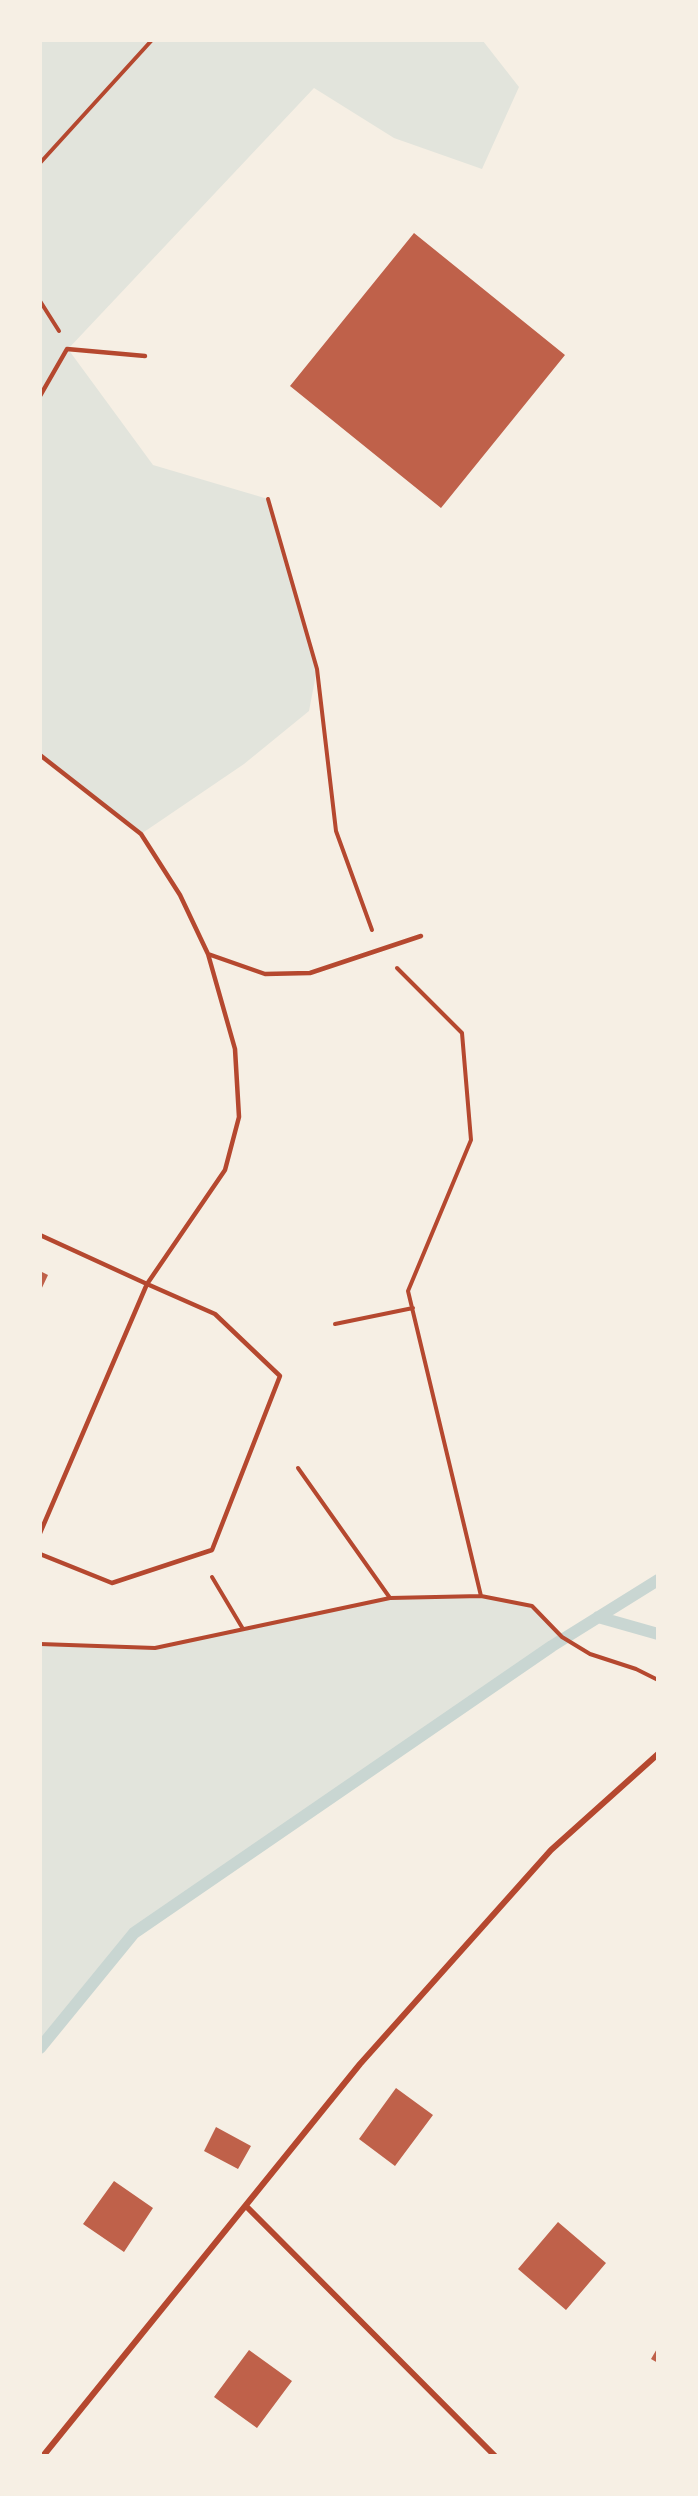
<!DOCTYPE html>
<style>
body{margin:0}
#map{position:relative;width:698px;height:2496px;overflow:hidden;background:#f6efe4;font-family:Raleway,sans-serif}
canvas{display:block}
.frame{position:absolute;inset:0;border:42px solid #f6efe4;pointer-events:none}
</style>
<div id="map">
<canvas width="698" height="2496"></canvas>
<div class="frame"></div>
</div>
<script>
const c = document.querySelector('canvas').getContext('2d');
c.lineJoin = 'round';
function paint(path, color) {
  c.fillStyle = color;
  c.fill(path, 'evenodd');
}
function poly(rows) {
  const path = new Path2D();
  for (const r of rows) {
    path.moveTo(r[0], r[1]);
    for (let i = 2; i < r.length; i += 2) path.lineTo(r[i], r[i + 1]);
  }
  return path;
}
function strokePath(path, color, width, dash) {
  c.strokeStyle = color;
  c.lineWidth = width;
  c.lineCap = dash ? 'butt' : 'round';
  c.setLineDash(dash || []);
  c.stroke(path);
}
const green = poly([
 [40,41,483,41,519,87,482,169,394,138,314,88,68,349,153,465,268,499,317,669,309,711,244,764,141,834,41,755],
 [481,1596,532,1606,562,1637,134,1933,41,2048,41,1644,155,1648,390,1598]
]);
const stream = poly([
 [598,1617,658,1634],
 [40,2048,134,1933,552,1646,658,1580]
]);
const building = poly([
 [414,233,565,355,441,508,290,386],
 [40,1271,48,1275,40,1292],
 [396,2088,433,2115,395,2166,359,2139],
 [216,2127,251,2146,238,2169,204,2151],
 [114,2181,153,2208,124,2252,83,2224],
 [558,2222,606,2263,566,2310,518,2269],
 [658,2347,658,2363,651,2359],
 [249,2350,292,2381,257,2428,214,2397]
]);
const path = poly([
 [40,163,152,40],
 [40,301,59,331],
 [268,499,317,669,336,831,372,930],
 [397,968,462,1033,471,1140,408,1291,481,1596],
 [335,1324,413,1308],
 [298,1468,390,1598],
 [212,1577,243,1629],
 [40,1644,155,1648,390,1598,481,1596,532,1606,562,1637,590,1654,636,1669,658,1680]
]);
const service = poly([
 [40,396,67,349,145,356],
 [40,755,141,834,180,895,208,954,235,1049,239,1117,225,1170,147,1284,215,1314,280,1376,212,1550,112,1583,40,1554],
 [208,954,265,974,310,973,421,936],
 [40,1235,147,1284,40,1533]
]);
const minor = poly([
 [246,2206,495,2456],
 [43,2456,360,2064,551,1850,658,1754]
]);
paint(green, '#e2e4dc');
strokePath(stream, '#c9d6d2', 12);
paint(building, '#bf614a');
strokePath(path, '#b5482f', 4);
strokePath(service, '#b5482f', 4.5);
strokePath(minor, '#b5482f', 6);
</script>
